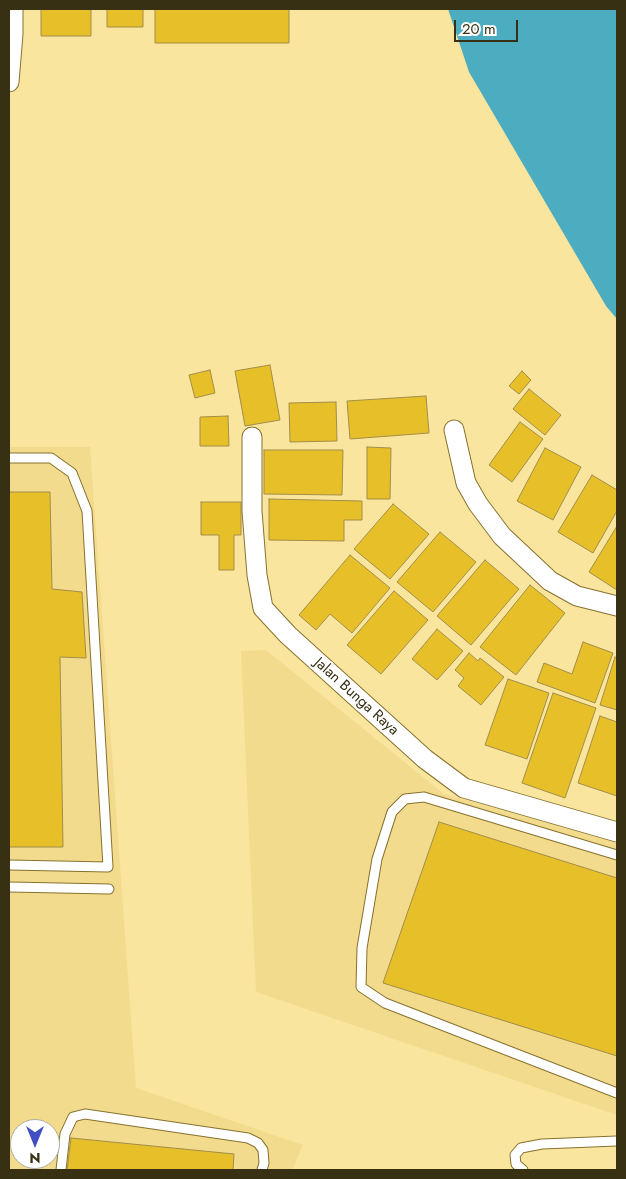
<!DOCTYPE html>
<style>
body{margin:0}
#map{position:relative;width:626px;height:1179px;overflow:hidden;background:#fae59f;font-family:Jost,sans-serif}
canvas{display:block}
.frame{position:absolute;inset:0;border:10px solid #383013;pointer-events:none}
.north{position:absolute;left:10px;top:1119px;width:50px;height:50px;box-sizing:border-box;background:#fff;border:1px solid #afaca1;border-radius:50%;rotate:180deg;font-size:14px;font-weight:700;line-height:20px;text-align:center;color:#383013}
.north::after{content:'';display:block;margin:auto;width:18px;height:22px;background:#424fc3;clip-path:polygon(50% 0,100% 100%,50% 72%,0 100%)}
.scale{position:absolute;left:454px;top:20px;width:64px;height:22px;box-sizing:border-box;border:2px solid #383013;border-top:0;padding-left:6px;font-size:15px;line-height:18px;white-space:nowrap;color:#383013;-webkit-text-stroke:4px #fff;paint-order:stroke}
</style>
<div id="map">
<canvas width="626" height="1179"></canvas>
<div class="frame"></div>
<div class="north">N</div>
<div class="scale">20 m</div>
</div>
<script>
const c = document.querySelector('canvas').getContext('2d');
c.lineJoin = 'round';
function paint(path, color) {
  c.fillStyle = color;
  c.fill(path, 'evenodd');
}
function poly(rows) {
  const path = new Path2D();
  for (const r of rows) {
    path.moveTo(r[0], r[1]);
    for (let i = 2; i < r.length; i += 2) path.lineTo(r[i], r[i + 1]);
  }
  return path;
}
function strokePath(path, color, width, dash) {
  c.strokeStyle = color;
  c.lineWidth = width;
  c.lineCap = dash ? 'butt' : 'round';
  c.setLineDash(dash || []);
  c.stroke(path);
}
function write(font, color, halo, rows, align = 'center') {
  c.font = font + ' Jost,sans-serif';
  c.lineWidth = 4;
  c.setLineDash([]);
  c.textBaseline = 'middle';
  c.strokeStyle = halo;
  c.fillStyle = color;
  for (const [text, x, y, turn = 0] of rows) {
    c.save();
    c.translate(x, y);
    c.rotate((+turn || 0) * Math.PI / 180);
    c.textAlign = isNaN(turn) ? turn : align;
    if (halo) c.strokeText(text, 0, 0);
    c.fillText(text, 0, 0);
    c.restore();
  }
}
const built = poly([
 [9,447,90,447,136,1088,303,1145,292,1170,9,1170],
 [20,1129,50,1129,50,1159,20,1159],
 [266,650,444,794,617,843,617,1115,256,992,241,651]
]);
const water = poly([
 [448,9,617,9,617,319,606,306,469,72]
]);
const building = poly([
 [41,9,91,9,91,36,41,36,41,9],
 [107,9,143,9,143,27,107,27,107,9],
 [155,9,289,9,289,43,155,43,155,9],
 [270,365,280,420,245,426,235,371,270,365],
 [210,370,215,393,195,398,189,375,210,370],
 [522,371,531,380,519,394,509,386,522,371],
 [529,389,561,415,545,435,513,409,529,389],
 [426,396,429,433,350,439,347,401,426,396],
 [336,402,337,441,290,442,289,403,336,402],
 [228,416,229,446,200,446,200,417,228,416],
 [520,422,543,439,512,482,489,465,520,422],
 [367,447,391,448,390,499,367,499,367,447],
 [545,448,581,467,553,520,517,501,545,448],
 [264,450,343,450,342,495,264,494,264,450],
 [592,475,617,490,617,511,593,553,558,532,592,475],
 [9,492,50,492,52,589,82,592,86,658,60,657,63,847,9,847,9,492],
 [269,499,362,501,362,520,344,520,344,541,269,540,269,499],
 [201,502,241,502,241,535,234,535,234,570,219,570,219,535,201,535,201,502],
 [393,504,429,534,390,579,354,549,393,504],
 [617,526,617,590,589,572,617,526],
 [440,532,476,562,433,612,397,582,440,532],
 [350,555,390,588,352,633,330,614,316,630,299,615,350,555],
 [485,560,519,589,471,645,437,616,485,560],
 [530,585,565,613,516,675,480,647,530,585],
 [394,591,428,620,381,674,347,645,394,591],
 [437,629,463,651,437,680,412,659,437,629],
 [583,642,613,653,595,703,537,682,544,663,572,674,583,642],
 [469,653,478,661,480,658,504,677,481,705,458,686,464,678,455,670,469,653],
 [615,657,617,658,617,710,600,705,615,657],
 [508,679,549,693,527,759,485,745,508,679],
 [553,693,596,708,565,798,522,783,553,693],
 [600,716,617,722,617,796,578,783,600,716],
 [439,822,617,878,617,1056,383,983,439,822],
 [71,1138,234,1154,233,1170,67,1170,71,1138]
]);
const service = poly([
 [9,458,51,458,72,473,87,511,108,867,9,865],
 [617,855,424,797,405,799,392,812,377,859,362,948,361,987,385,1003,617,1093],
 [9,887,109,889],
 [61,1170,65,1134,73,1117,85,1114,248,1138,258,1143,263,1150,264,1163,262,1170],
 [523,1170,516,1164,515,1155,521,1148,542,1144,617,1141]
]);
const minor = poly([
 [9,82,13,34,13,9],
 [454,430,466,483,478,504,502,536,550,581,577,596,617,606],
 [252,437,252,511,257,575,263,608,288,635,425,759,464,788,617,832]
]);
const streetNames = [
 ["Jalan Bunga Raya",356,697,42]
];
paint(built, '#f3db8d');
paint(water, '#4cadc1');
paint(building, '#e7bf29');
strokePath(building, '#a28e4a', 1);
strokePath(service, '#86722e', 11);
strokePath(minor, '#86722e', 21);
strokePath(service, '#fff', 9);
strokePath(minor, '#fff', 19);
write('15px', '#383013', '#fff', streetNames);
</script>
